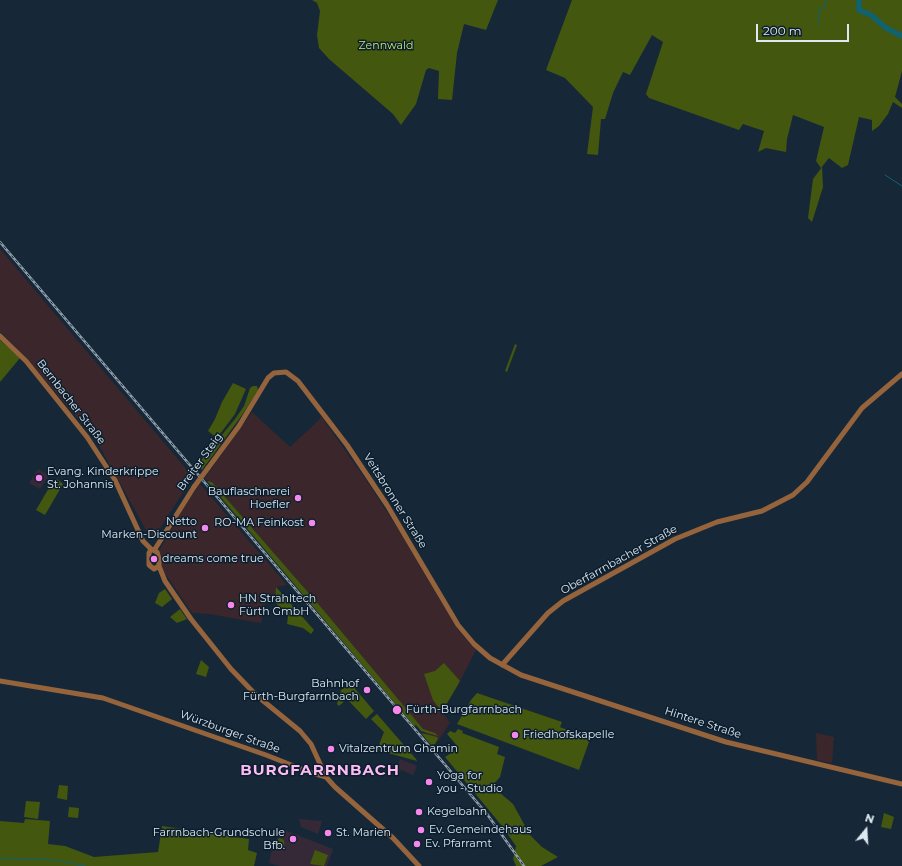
<!DOCTYPE html>
<meta charset="utf-8">
<style>
body{margin:0}
#map{position:relative;width:902px;height:866px;overflow:hidden;background:#162837;font-family:Montserrat,sans-serif}
canvas{display:block}
.north{position:absolute;left:846px;top:810px;width:40px;height:40px;-webkit-text-stroke:3px #0c1e2d;paint-order:stroke;rotate:18deg;font-size:11px;font-weight:700;line-height:16px;text-align:center;color:#dce8f2}
.north::after{content:'';display:block;margin:auto;width:14px;height:18px;background:#dce8f2;clip-path:polygon(50% 0,100% 100%,50% 72%,0 100%)}
.scale{position:absolute;left:756px;top:24px;width:93px;height:18px;box-sizing:border-box;border:2px solid #dce8f2;border-top:0;padding-left:5px;font-size:12px;line-height:14px;white-space:nowrap;color:#dce8f2;-webkit-text-stroke:3px #0c1e2d;paint-order:stroke}
</style>
<div id="map">
<canvas width="902" height="866"></canvas>
<div class="north">N</div>
<div class="scale">200 m</div>
</div>
<script>
const c = document.querySelector('canvas').getContext('2d');
c.lineJoin = 'round';
function paint(path, color) {
  c.fillStyle = color;
  c.fill(path, 'evenodd');
}
function poly(rows) {
  const path = new Path2D();
  for (const r of rows) {
    if (r.length === 3) {
      path.moveTo(r[0] + r[2], r[1]);
      path.arc(r[0], r[1], r[2], 0, 2 * Math.PI);
      continue;
    }
    path.moveTo(r[0], r[1]);
    for (let i = 2; i < r.length; i += 2) path.lineTo(r[i], r[i + 1]);
  }
  return path;
}
function strokePath(path, color, width, dash) {
  c.strokeStyle = color;
  c.lineWidth = width;
  c.lineCap = dash ? 'butt' : 'round';
  c.setLineDash(dash || []);
  c.stroke(path);
}
function write(font, color, halo, rows, align = 'center') {
  c.font = font + ' Montserrat,sans-serif';
  c.lineWidth = 3;
  c.setLineDash([]);
  c.textBaseline = 'middle';
  c.strokeStyle = halo;
  c.fillStyle = color;
  for (const [text, x, y, turn = 0] of rows) {
    c.save();
    c.translate(x, y);
    c.rotate((+turn || 0) * Math.PI / 180);
    c.textAlign = isNaN(turn) ? turn : align;
    if (halo) c.strokeText(text, 0, 0);
    c.fillText(text, 0, 0);
    c.restore();
  }
}
const industrial = poly([
 [0,249,193,477,155,536,150,537,96,440,24,355,0,332],
 [252,412,290,447,319,420,321,416,370,486,402,535,456,627,476,650,457,687,442,711,450,723,438,741,430,739,320,606,212,482,204,479],
 [200,484,287,585,276,587,275,602,266,601,261,623,209,614,192,613,160,566,159,551,184,507],
 [816,733,834,737,832,763,817,760]
]);
const education = poly([
 [38,469,47,474,49,472,50,474,40,489,29,483],
 [400,759,417,766,413,775,401,770,400,772,396,771],
 [299,819,322,821,318,834,301,827],
 [282,829,333,849,327,866,281,866,269,863,271,853]
]);
const green = poly([
 [312,0,498,0,486,30,464,24,457,53,452,100,438,99,439,71,429,68,426,70,416,104,401,125,393,114,329,59,319,48,317,35,320,11,317,3],
 [572,0,902,0,902,71,895,97,902,104,902,108,893,102,888,114,879,126,872,131,872,120,859,117,848,165,842,168,829,158,821,168,816,161,824,127,793,115,787,139,786,152,766,148,758,152,764,131,743,124,739,130,649,98,646,94,663,42,652,35,630,75,623,72,613,93,605,119,601,119,598,155,587,154,593,107,565,78,546,70],
 [822,167,823,187,812,222,808,218,813,179],
 [0,340,20,358,0,382],
 [515,344,517,345,507,372,505,371],
 [233,383,246,389,235,414,217,438,208,431,215,419,222,402],
 [253,386,257,386,258,390,245,411,202,470,198,464,235,419,244,406,250,388],
 [57,479,63,484,45,515,36,510,53,481],
 [207,481,212,482,320,606,423,729,435,733,438,736,421,731,416,725,414,726],
 [276,587,314,630,311,634,303,628,287,624,288,617,275,602],
 [165,589,172,599,162,607,155,603,159,593],
 [180,609,187,619,177,623,170,617],
 [201,660,209,667,206,677,196,674],
 [444,663,460,681,442,712,433,700,424,674,435,671],
 [351,684,374,711,366,719,347,699,339,706,337,704,341,690],
 [477,693,562,722,560,727,590,739,579,770,457,724,471,700],
 [377,714,416,759,417,761,377,750,384,732,371,719],
 [458,729,463,731,462,733,499,747,497,754,505,757,500,777,492,786,513,804,530,835,542,847,558,857,541,866,516,866,513,859,516,846,502,826,445,757,459,748,447,734,450,731,455,733],
 [421,733,437,737,438,739,435,744,431,745],
 [59,785,68,786,67,800,57,798],
 [26,801,40,802,38,819,24,817],
 [69,807,79,808,78,818,68,817],
 [884,813,894,817,891,829,881,827],
 [25,819,50,821,48,844,65,846,94,857,158,852,162,826,249,839,248,850,257,853,254,866,0,866,0,821,24,823],
 [280,843,4.5],
 [315,850,328,855,324,866,310,864]
]);
const stream = poly([
 [818,25,820,8,825,7,824,3,828,0],
 [885,175,902,186],
 [0,858,54,860,86,866]
]);
const river = poly([
 [859,0,859,10,871,15,886,28,902,36]
]);
const secondary = poly([
 [0,336,26,361,87,437,115,480,143,541,151,549],
 [208,468,239,426,268,378,274,373,286,372,298,381,347,445,387,505,458,625,474,644,490,658,521,675,726,742,902,784],
 [151,549,157,552,159,559,159,566,154,569,149,565,149,553,151,549],
 [155,549,194,487],
 [159,566,165,581,191,619,231,669,256,695,300,731,311,744,326,777,335,787,393,838,419,866],
 [502,665,548,613,563,601,675,539,717,522,762,511,793,495,807,482,862,408,902,374],
 [0,681,103,698,266,755,309,772,326,777]
]);
const rail = poly([
 [0,242,487,814,524,866]
]);
const secondaryBridge = poly([
 [194,487,208,468]
]);
const markers = [
 [39,478,4,"#f688ec"],
 [298,498,4,"#f688ec"],
 [312,523,4,"#f688ec"],
 [205,528,4,"#f688ec"],
 [154,559,4,"#f688ec"],
 [231,605,4,"#f688ec"],
 [367,690,4,"#f688ec"],
 [397,710,5,"#f688ec"],
 [515,735,4,"#f688ec"],
 [331,749,4,"#f688ec"],
 [429,782,4,"#f688ec"],
 [419,812,4,"#f688ec"],
 [421,830,4,"#f688ec"],
 [328,833,4,"#f688ec"],
 [293,839,4,"#f688ec"],
 [417,844,4,"#f688ec"]
];
const parkNames = [
 ["Zennwald",386,46]
];
const streetNames = [
 ["Bernbacher Straße",71,402,52],
 ["Breiter Steig",200,462,-54],
 ["Veitsbronner Straße",395,501,58],
 ["Oberfarrnbacher Straße",619,560,-29],
 ["Hintere Straße",703,723,18],
 ["Würzburger Straße",230,732,20]
];
const poiNames = [
 ["Evang. Kinderkrippe",47,472],
 ["St. Johannis",47,485],
 ["Bauflaschnerei",290,492,"right"],
 ["Hoefler",290,505,"right"],
 ["Netto",197,522,"right"],
 ["Marken-Discount",197,535,"right"],
 ["RO-MA Feinkost",304,523,"right"],
 ["dreams come true",162,559],
 ["HN Strahltech",239,599],
 ["Fürth GmbH",239,612],
 ["Bahnhof",359,684,"right"],
 ["Fürth-Burgfarrnbach",359,697,"right"],
 ["Fürth-Burgfarrnbach",406,710],
 ["Friedhofskapelle",523,735],
 ["Vitalzentrum Ghamin",339,749],
 ["Yoga for",437,776],
 ["you - Studio",437,789],
 ["Kegelbahn",427,812],
 ["Ev. Gemeindehaus",429,830],
 ["Farrnbach-Grundschule",285,833,"right"],
 ["Bfb.",285,846,"right"],
 ["St. Marien",336,833],
 ["Ev. Pfarramt",425,844]
];
const districtNames = [
 ["BURGFARRNBACH",320,771]
];
paint(industrial, '#3b272b');
paint(education, '#352937');
paint(green, '#43570f');
strokePath(stream, '#11626f', 1);
strokePath(river, '#11626f', 5.5);
strokePath(secondary, '#95633c', 5);
strokePath(rail, '#909eaa', 2.5);
strokePath(rail, '#0c1e2d', 1, [3]);
strokePath(secondaryBridge, '#95633c', 5);
for (const [x, y, r, color] of markers) {
  const dot = new Path2D();
  dot.arc(x, y, r, 0, 2 * Math.PI);
  c.fillStyle = color;
  c.fill(dot);
  strokePath(dot, '#0c1e2d', 1.5);
}
write('11px', '#c0e76f', '#0c1e2d', parkNames);
write('11px', '#dce8f2', '#0c1e2d', streetNames);
write('11px', '#dce8f2', '#0c1e2d', poiNames, 'left');
c.letterSpacing = '1px';
write('bold 15px', '#fbbcf3', '#0c1e2d', districtNames);
c.letterSpacing = '0px';
</script>
